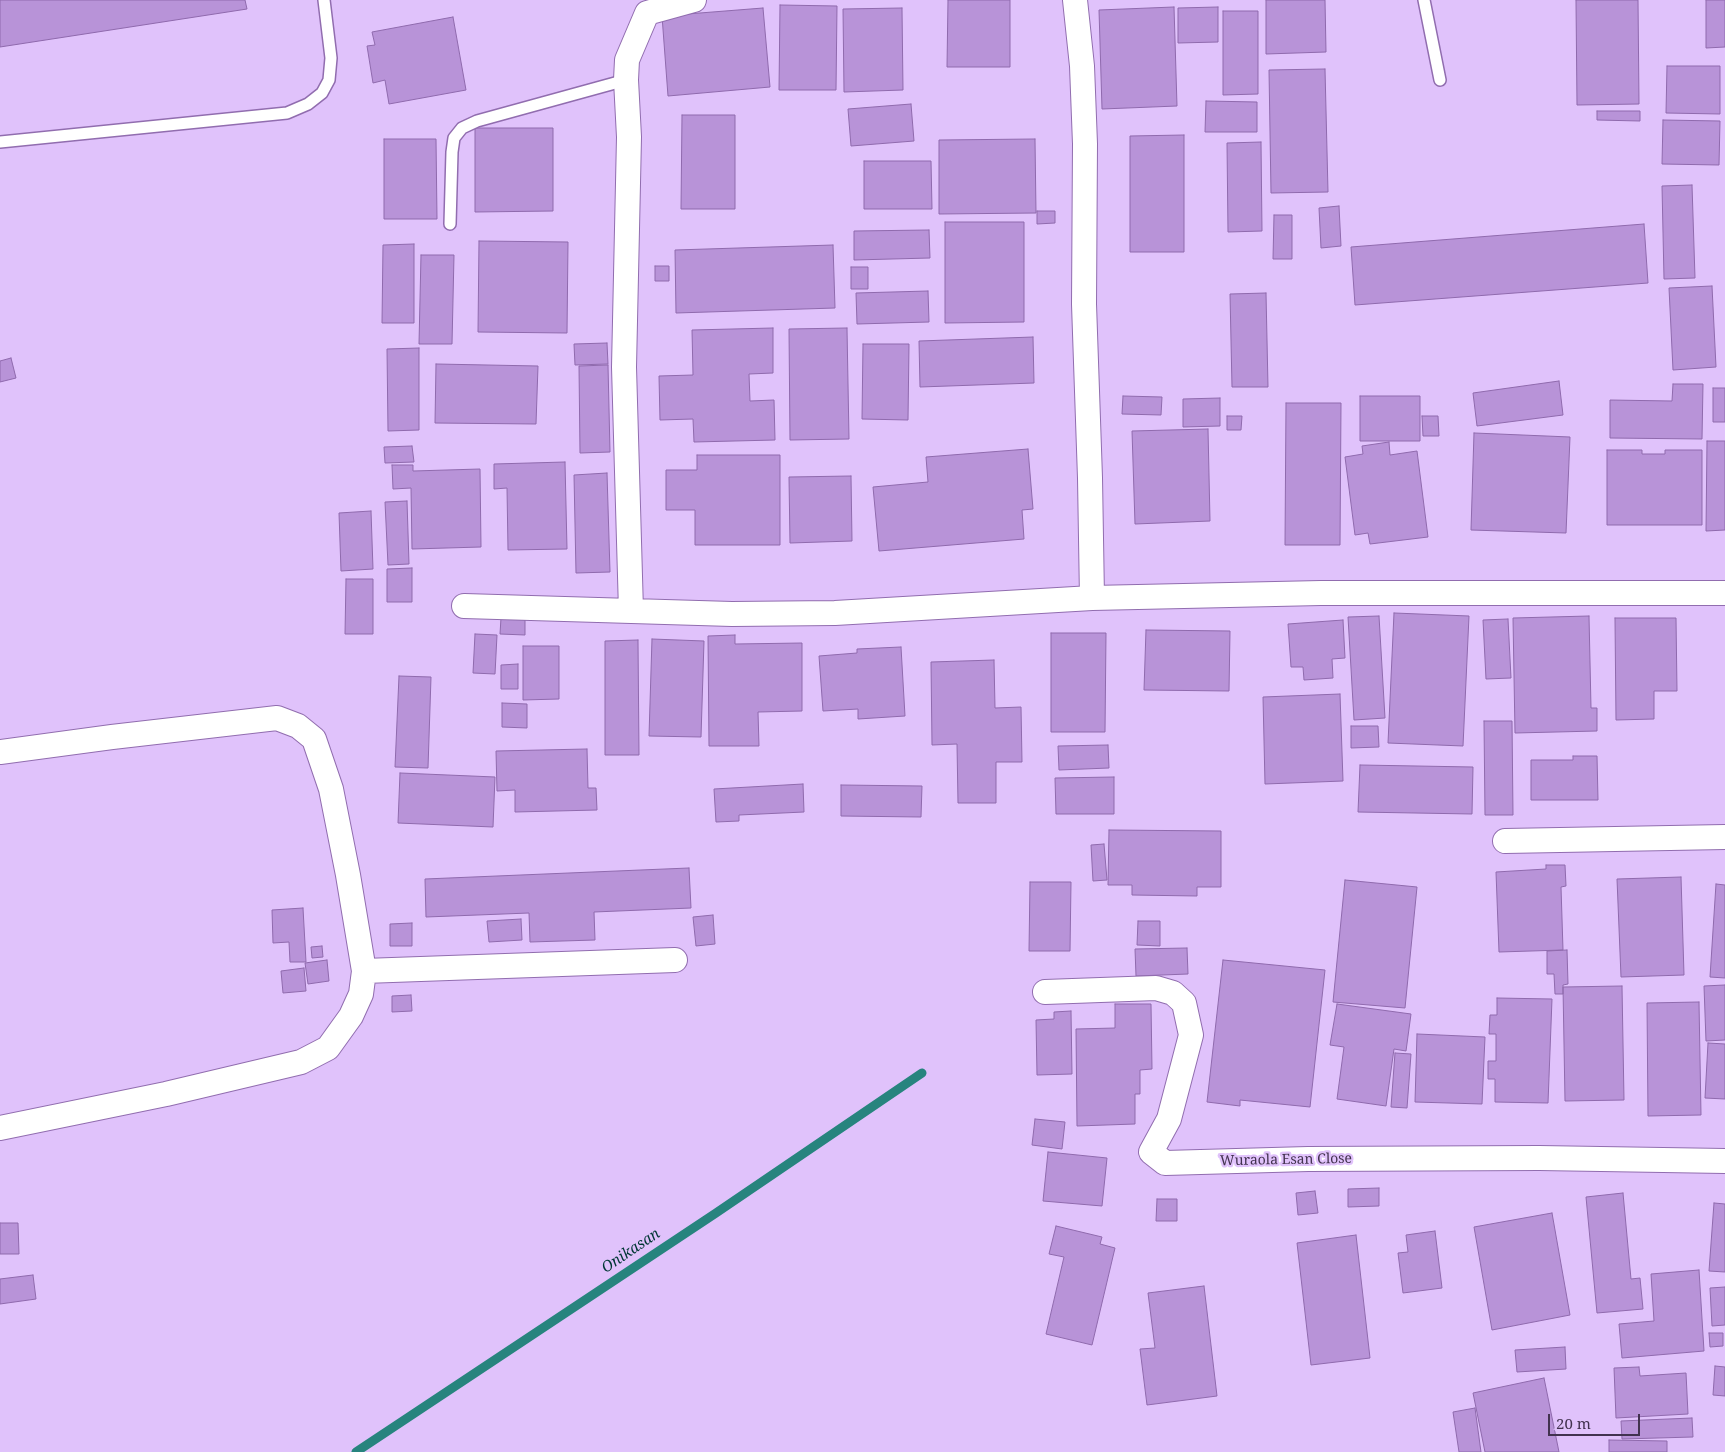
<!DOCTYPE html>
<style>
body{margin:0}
#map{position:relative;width:1725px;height:1452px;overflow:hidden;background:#e0c2fb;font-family:"Noto Serif",serif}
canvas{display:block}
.scale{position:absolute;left:1548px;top:1414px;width:92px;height:22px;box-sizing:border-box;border:2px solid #42324f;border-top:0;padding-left:6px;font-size:15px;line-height:18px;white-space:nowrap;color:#42324f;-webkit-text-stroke:4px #e0c2fb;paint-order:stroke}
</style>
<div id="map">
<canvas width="1725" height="1452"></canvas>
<div class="scale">20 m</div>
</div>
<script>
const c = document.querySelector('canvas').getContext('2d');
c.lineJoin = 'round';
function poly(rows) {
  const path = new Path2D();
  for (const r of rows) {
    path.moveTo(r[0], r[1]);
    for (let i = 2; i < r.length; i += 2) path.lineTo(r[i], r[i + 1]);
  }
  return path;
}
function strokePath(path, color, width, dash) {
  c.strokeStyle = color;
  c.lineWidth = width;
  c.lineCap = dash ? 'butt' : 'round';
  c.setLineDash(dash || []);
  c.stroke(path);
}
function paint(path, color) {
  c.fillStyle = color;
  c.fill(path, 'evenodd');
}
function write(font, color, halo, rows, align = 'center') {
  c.font = font + ' "Noto Serif",serif';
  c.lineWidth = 4.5;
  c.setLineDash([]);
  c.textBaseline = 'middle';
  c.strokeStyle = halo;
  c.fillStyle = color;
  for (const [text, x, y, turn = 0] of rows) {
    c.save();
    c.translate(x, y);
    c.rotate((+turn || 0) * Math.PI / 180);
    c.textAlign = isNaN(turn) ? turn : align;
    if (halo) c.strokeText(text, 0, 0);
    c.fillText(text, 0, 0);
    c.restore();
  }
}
const stream = poly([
 [356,1452,716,1213,922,1073]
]);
const building = poly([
 [0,0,245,0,247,9,0,47,0,0],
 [948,0,1010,0,1010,67,947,67,948,0],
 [1266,0,1325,0,1326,52,1266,54,1266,0],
 [1576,0,1638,0,1639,104,1577,105,1576,0],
 [1706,0,1725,0,1725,47,1706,48,1706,0],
 [780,5,837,6,836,90,779,90,780,5],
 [1174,7,1177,106,1102,109,1099,10,1174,7],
 [1218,7,1218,42,1178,43,1178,8,1218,7],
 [763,8,770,87,668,96,662,16,763,8],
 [902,8,903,90,844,92,843,9,902,8],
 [1223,11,1258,11,1258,94,1223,95,1223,11],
 [453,17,466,90,389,104,385,80,373,83,367,46,375,45,372,32,453,17],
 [1667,66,1720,66,1720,114,1666,113,1667,66],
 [1325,69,1328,192,1271,193,1269,70,1325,69],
 [1206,101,1257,102,1257,132,1205,132,1206,101],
 [911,104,914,141,851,146,848,109,911,104],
 [1597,111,1640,111,1640,121,1597,120,1597,111],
 [682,115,735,115,735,209,681,209,682,115],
 [1663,120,1720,121,1719,165,1662,164,1663,120],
 [475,128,553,128,553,211,475,212,475,128],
 [1184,135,1184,252,1130,252,1130,136,1184,135],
 [384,139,436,139,437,219,384,219,384,139],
 [1035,139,1036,213,939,214,939,140,1035,139],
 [1261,142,1262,231,1228,232,1227,143,1261,142],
 [864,161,931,161,932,209,864,209,864,161],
 [1692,185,1695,278,1664,279,1662,186,1692,185],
 [1339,206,1341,246,1321,248,1319,208,1339,206],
 [1037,211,1055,211,1055,223,1037,224,1037,211],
 [1274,215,1292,215,1292,259,1273,259,1274,215],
 [945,222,1024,222,1024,322,945,323,945,222],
 [1644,224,1648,283,1355,305,1351,247,1644,224],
 [929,230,930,258,854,260,854,231,929,230],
 [479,241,568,242,567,333,478,332,479,241],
 [414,244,414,323,382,323,383,245,414,244],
 [833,245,835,308,676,313,675,250,833,245],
 [421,255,454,255,452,344,419,344,421,255],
 [655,266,669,266,669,281,655,281,655,266],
 [851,267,868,267,868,289,851,289,851,267],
 [1712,286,1716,367,1673,370,1669,288,1712,286],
 [928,291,929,322,857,324,856,293,928,291],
 [1266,293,1268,387,1232,387,1230,294,1266,293],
 [773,328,773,373,749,374,750,401,774,400,775,440,694,442,693,419,660,420,659,376,693,375,692,330,773,328],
 [847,328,849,439,790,440,789,329,847,328],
 [1033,337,1034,383,920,387,919,341,1033,337],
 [607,343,608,364,575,365,574,344,607,343],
 [863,344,909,344,908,420,862,419,863,344],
 [419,348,419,430,388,431,387,349,419,348],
 [11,358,16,378,0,382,0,361,11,358],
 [436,364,538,366,536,424,435,423,436,364],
 [608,365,610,452,580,453,579,366,608,365],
 [1559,381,1563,415,1477,426,1473,393,1559,381],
 [1673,384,1703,384,1702,439,1610,438,1610,400,1672,401,1673,384],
 [1713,388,1725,388,1725,422,1713,422,1713,388],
 [1123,396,1162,397,1161,415,1122,414,1123,396],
 [1360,396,1420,396,1420,441,1360,441,1360,396],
 [1220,398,1220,426,1183,427,1183,399,1220,398],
 [1286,403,1341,403,1340,545,1285,545,1286,403],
 [1227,416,1242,416,1241,430,1227,430,1227,416],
 [1422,416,1438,416,1439,436,1423,436,1422,416],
 [1208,429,1210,521,1135,524,1132,431,1208,429],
 [1474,433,1570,437,1566,533,1471,530,1474,433],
 [1707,441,1725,441,1725,530,1706,531,1707,441],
 [1389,442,1390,455,1417,451,1428,537,1370,544,1368,533,1355,535,1345,457,1363,454,1362,446,1389,442],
 [412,446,414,462,385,463,384,447,412,446],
 [1028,449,1033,509,1022,510,1024,539,879,551,873,487,928,482,926,457,1028,449],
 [1607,450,1642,450,1642,454,1665,454,1665,450,1702,450,1702,525,1607,525,1607,450],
 [697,455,780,455,780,545,695,545,695,510,666,510,666,470,697,470,697,455],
 [565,462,567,549,508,550,507,488,494,489,494,464,565,462],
 [392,465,413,465,413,471,480,469,481,547,412,549,411,488,393,489,392,465],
 [607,473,610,572,576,573,574,475,607,473],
 [851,476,852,541,790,543,789,477,851,476],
 [407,501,409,564,388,565,385,502,407,501],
 [371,511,373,569,341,571,339,513,371,511],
 [412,568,412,602,387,602,387,569,412,568],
 [346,579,373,579,373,634,345,634,346,579],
 [1394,613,1469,616,1463,746,1388,743,1394,613],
 [1379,616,1385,718,1354,720,1348,617,1379,616],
 [1589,616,1591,708,1597,708,1597,731,1515,733,1513,618,1589,616],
 [501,618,525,619,525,635,500,634,501,618],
 [1615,618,1676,618,1677,691,1654,691,1654,719,1616,720,1615,618],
 [1508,619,1511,678,1486,679,1483,620,1508,619],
 [1343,620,1345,658,1332,659,1333,678,1304,680,1303,667,1291,667,1288,624,1343,620],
 [1146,630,1230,631,1229,691,1144,690,1146,630],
 [1051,633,1106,633,1105,732,1051,732,1051,633],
 [475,634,497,635,495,674,473,673,475,634],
 [735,635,735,644,802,643,802,711,758,712,759,746,709,746,708,636,735,635],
 [652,639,704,641,701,737,649,736,652,639],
 [638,640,639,755,605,755,605,641,638,640],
 [523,646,559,646,559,699,523,700,523,646],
 [901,647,905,716,858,719,858,709,823,711,819,656,857,653,857,649,901,647],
 [994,660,995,708,1021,707,1022,762,996,762,996,803,958,803,957,744,932,745,931,662,994,660],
 [518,664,518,689,501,689,501,665,518,664],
 [399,676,431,677,428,768,395,767,399,676],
 [1340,694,1343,781,1265,784,1263,697,1340,694],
 [502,703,527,704,527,728,502,727,502,703],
 [1484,721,1512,721,1513,815,1485,815,1484,721],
 [1351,726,1378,726,1379,747,1351,748,1351,726],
 [1108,745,1109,768,1059,770,1058,746,1108,745],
 [587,749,588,788,596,788,597,810,515,812,515,790,497,791,496,751,587,749],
 [1573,756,1597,756,1598,800,1531,800,1531,760,1573,760,1573,756],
 [1360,765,1473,767,1472,814,1358,812,1360,765],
 [400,773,495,777,493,827,398,823,400,773],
 [1114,777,1114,814,1056,814,1055,778,1114,777],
 [803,784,804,812,739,815,739,821,716,822,714,789,803,784],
 [841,785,922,786,921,817,841,816,841,785],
 [1109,830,1221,831,1221,887,1197,887,1197,896,1132,895,1132,885,1108,885,1109,830],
 [1104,844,1107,880,1093,881,1091,845,1104,844],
 [1546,865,1565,865,1566,886,1561,887,1563,950,1499,952,1496,872,1546,869,1546,865],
 [689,868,691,908,594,912,595,940,530,942,529,913,426,917,425,879,689,868],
 [1681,877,1684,975,1621,977,1617,879,1681,877],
 [1345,880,1417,887,1405,1008,1333,1002,1345,880],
 [1030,882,1071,882,1070,951,1029,951,1030,882],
 [1716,884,1725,885,1725,978,1710,977,1716,884],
 [303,908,306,962,290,962,289,942,273,943,272,910,303,908],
 [713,915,715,944,696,946,693,917,713,915],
 [521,919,522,940,489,942,487,921,521,919],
 [1138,921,1160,921,1160,946,1137,945,1138,921],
 [412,923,412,946,390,946,390,924,412,923],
 [322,946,323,957,312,958,311,947,322,946],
 [1187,948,1188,974,1136,976,1135,949,1187,948],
 [1567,950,1568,984,1563,985,1563,994,1555,994,1554,974,1547,974,1547,951,1567,950],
 [327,960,329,981,308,984,305,963,327,960],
 [1223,960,1325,970,1310,1107,1240,1100,1240,1106,1207,1102,1223,960],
 [304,968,306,991,283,993,281,971,304,968],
 [1725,985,1725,1040,1706,1041,1704,986,1725,985],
 [1622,986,1624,1100,1565,1101,1563,987,1622,986],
 [411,995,412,1011,392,1012,392,996,411,995],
 [1497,998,1552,999,1548,1103,1495,1102,1495,1079,1488,1079,1488,1061,1496,1061,1496,1034,1489,1034,1490,1015,1497,1015,1497,998],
 [1699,1002,1701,1115,1648,1116,1647,1003,1699,1002],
 [1115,1004,1151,1004,1152,1069,1140,1070,1140,1094,1135,1094,1135,1124,1077,1126,1076,1029,1115,1028,1115,1004],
 [1337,1004,1411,1014,1406,1051,1394,1049,1386,1106,1337,1099,1344,1047,1330,1045,1337,1004],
 [1071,1011,1072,1074,1037,1075,1036,1020,1054,1019,1054,1012,1071,1011],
 [1417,1034,1485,1037,1482,1104,1415,1102,1417,1034],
 [1708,1043,1725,1044,1725,1099,1705,1098,1708,1043],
 [1395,1053,1411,1054,1407,1108,1391,1107,1395,1053],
 [1035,1119,1065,1122,1062,1149,1032,1145,1035,1119],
 [1048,1152,1107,1158,1102,1206,1043,1201,1048,1152],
 [1379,1188,1379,1206,1348,1207,1348,1189,1379,1188],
 [1315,1191,1318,1213,1298,1215,1296,1193,1315,1191],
 [1623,1193,1631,1279,1640,1278,1643,1309,1597,1313,1586,1197,1623,1193],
 [1157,1199,1177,1199,1177,1221,1156,1221,1157,1199],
 [1714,1203,1725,1204,1725,1272,1709,1271,1714,1203],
 [1552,1213,1570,1315,1492,1330,1474,1227,1552,1213],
 [0,1223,18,1223,19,1254,0,1254,0,1223],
 [1056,1226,1102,1237,1100,1244,1115,1248,1092,1345,1046,1334,1064,1257,1049,1254,1056,1226],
 [1435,1231,1442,1288,1403,1293,1398,1253,1408,1252,1406,1235,1435,1231],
 [1356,1235,1370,1358,1311,1365,1297,1243,1356,1235],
 [1699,1270,1704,1351,1622,1358,1619,1324,1654,1321,1651,1274,1699,1270],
 [33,1275,36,1299,0,1304,0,1279,33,1275],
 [1204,1286,1217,1396,1147,1405,1140,1349,1155,1348,1148,1293,1204,1286],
 [1725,1287,1725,1325,1712,1326,1710,1288,1725,1287],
 [1709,1333,1723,1333,1723,1346,1710,1347,1709,1333],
 [1565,1347,1566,1369,1517,1372,1515,1350,1565,1347],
 [1715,1366,1725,1367,1725,1396,1713,1395,1715,1366],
 [1639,1367,1640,1376,1686,1373,1688,1414,1616,1418,1614,1368,1639,1367],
 [1544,1378,1559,1452,1485,1452,1473,1393,1544,1378],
 [1475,1408,1481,1452,1459,1452,1453,1412,1475,1408],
 [1692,1418,1693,1437,1622,1439,1621,1421,1692,1418],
 [1609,1440,1667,1441,1667,1452,1609,1452,1609,1440]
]);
const service = poly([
 [1424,0,1440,80],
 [0,142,287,113,308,104,322,93,329,80,331,58,324,0],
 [450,224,452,152,454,138,462,128,477,121,626,80]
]);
const minor = poly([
 [1075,0,1082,66,1085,144,1084,304,1090,478,1092,598],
 [464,606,732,614,835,613,1092,598,1321,593,1725,593],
 [631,611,624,367,629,137,626,80,627,60,647,13,694,0],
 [0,752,112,737,277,718,298,726,314,739,331,789,348,875,364,971,361,994,351,1016,328,1048,301,1062,166,1094,0,1128],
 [1505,841,1725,837],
 [364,971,675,960],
 [1045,992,1156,988,1173,993,1184,1003,1191,1035,1169,1119,1151,1152,1165,1163,1308,1159,1539,1158,1725,1161]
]);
const streetNames = [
 ["Wuraola Esan Close",1286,1160,-1]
];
const waterNames = [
 ["Onikasan",631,1251,-34]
];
strokePath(stream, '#27847e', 9);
paint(building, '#b893d8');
strokePath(building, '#8f6aad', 1);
strokePath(service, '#916daf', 14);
strokePath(minor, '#916daf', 26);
strokePath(service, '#fff', 11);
strokePath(minor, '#fff', 24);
write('14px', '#42324f', '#e0c2fb', streetNames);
write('italic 15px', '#003734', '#e0c2fb', waterNames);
</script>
